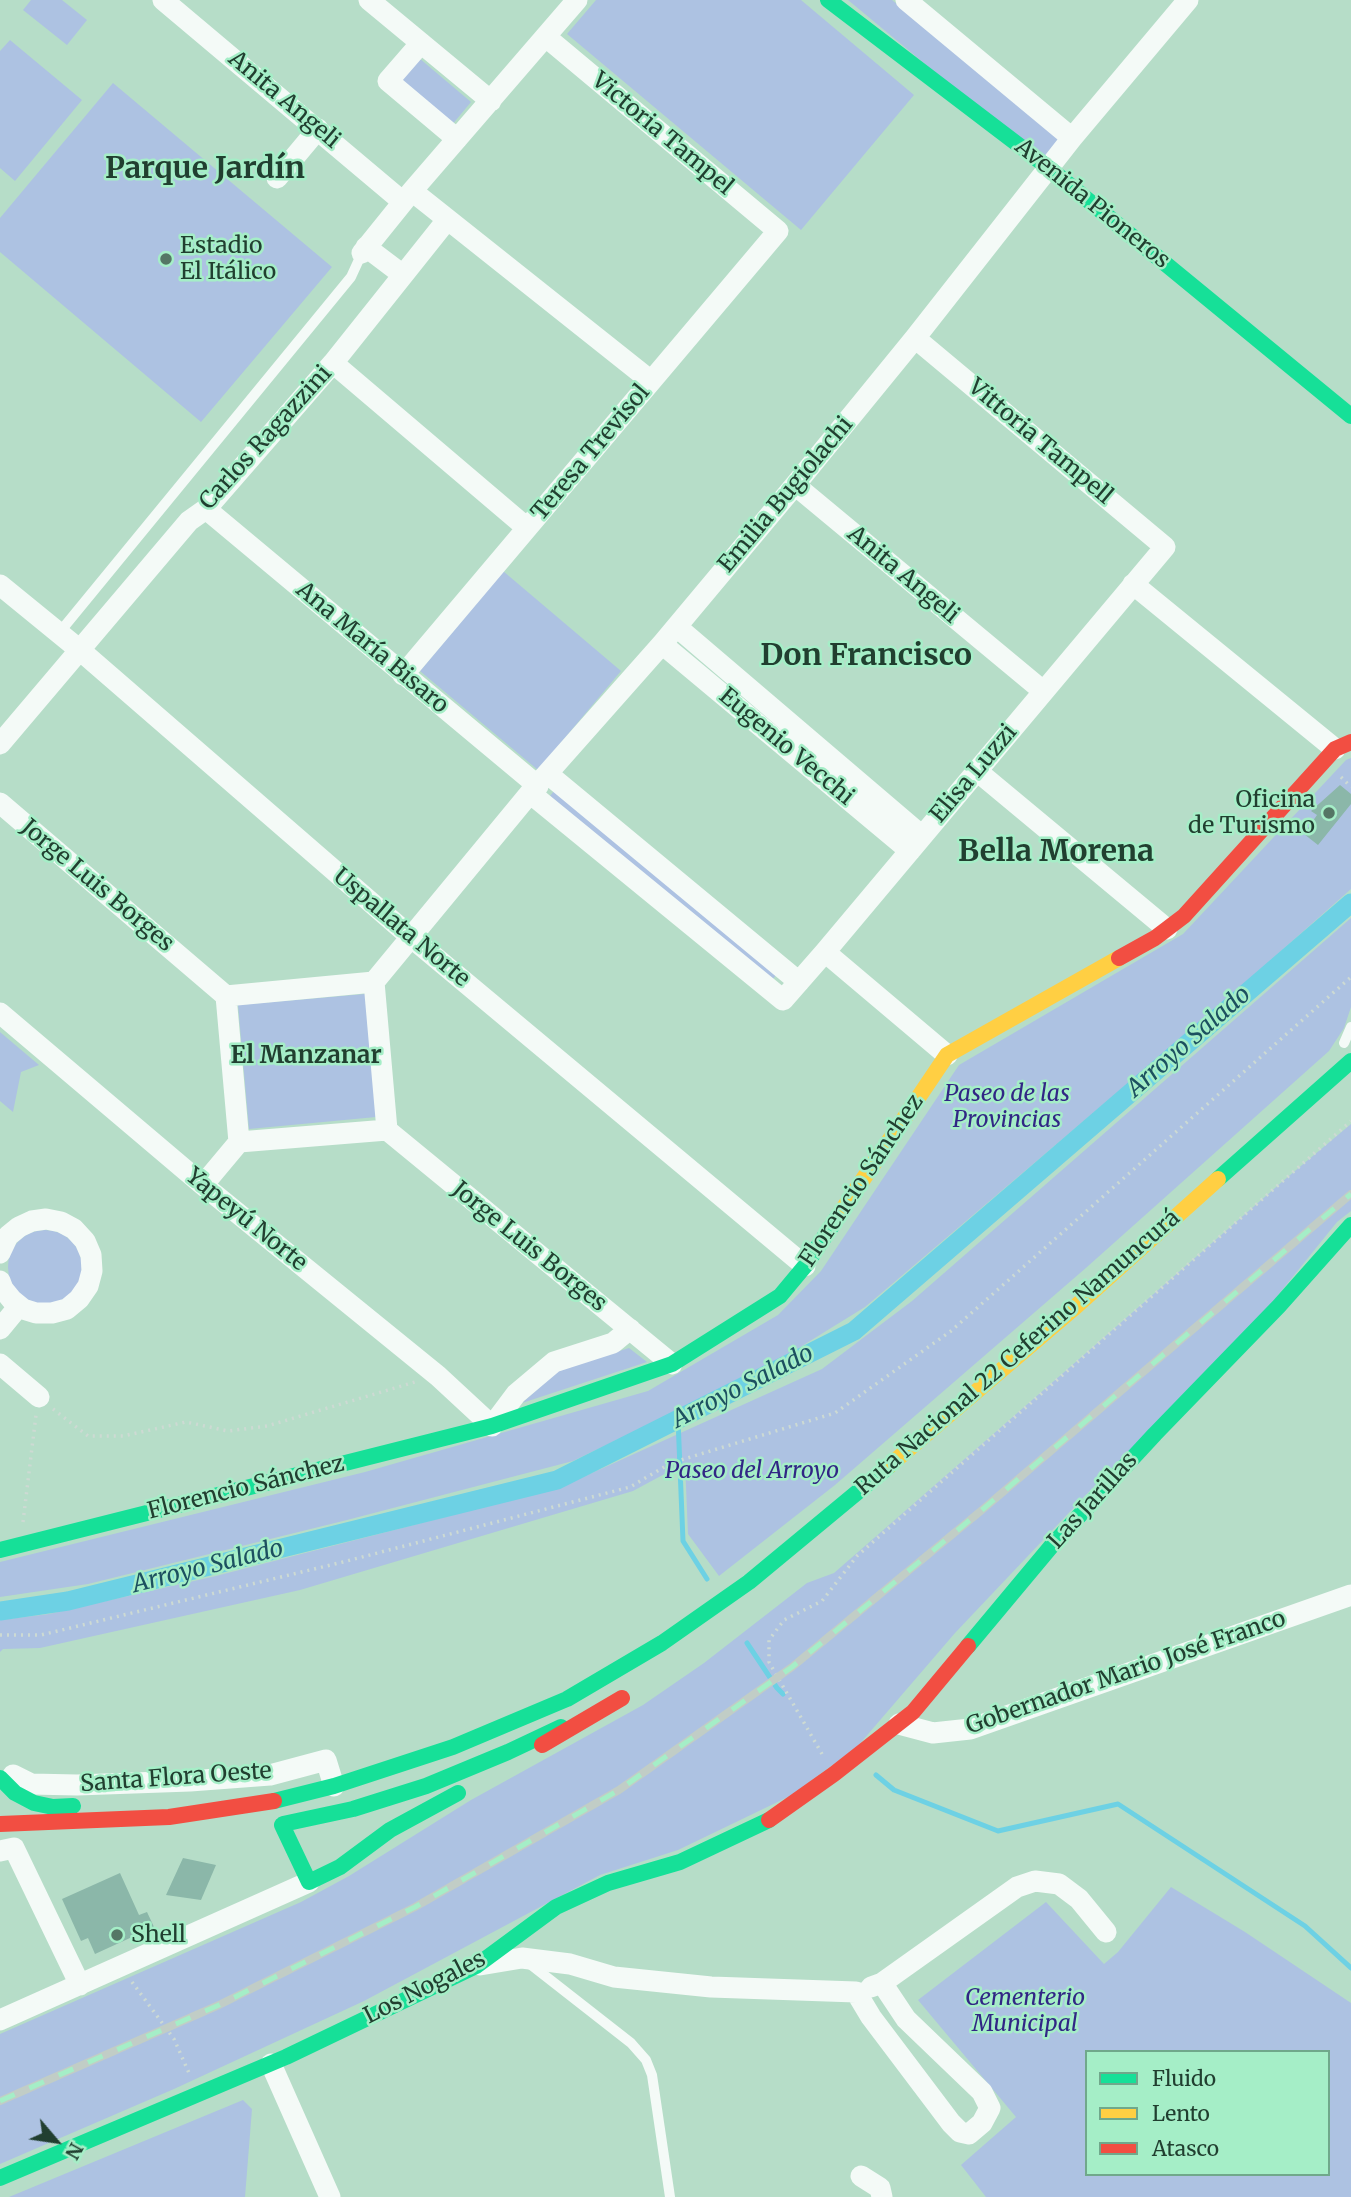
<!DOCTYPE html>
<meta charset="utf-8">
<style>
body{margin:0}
#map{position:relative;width:1351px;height:2197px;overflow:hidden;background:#b6ddc8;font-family:Merriweather,serif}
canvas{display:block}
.legend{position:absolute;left:1085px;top:2050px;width:245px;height:126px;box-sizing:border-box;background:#a5eec7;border:2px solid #70a88b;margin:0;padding:9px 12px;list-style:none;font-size:21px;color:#213f30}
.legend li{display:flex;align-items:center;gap:14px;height:35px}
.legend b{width:35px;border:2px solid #70a88b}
.north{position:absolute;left:21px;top:2106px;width:70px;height:70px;-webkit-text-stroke:5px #a5eec7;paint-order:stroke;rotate:119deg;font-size:19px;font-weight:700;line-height:28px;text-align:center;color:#213f30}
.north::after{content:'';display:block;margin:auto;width:24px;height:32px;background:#213f30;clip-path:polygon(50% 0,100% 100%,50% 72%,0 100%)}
</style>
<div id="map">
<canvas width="1351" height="2197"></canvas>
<ul class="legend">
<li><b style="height:9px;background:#16e098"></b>Fluido</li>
<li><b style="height:9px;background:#ffcf43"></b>Lento</li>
<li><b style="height:9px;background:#f24e42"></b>Atasco</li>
</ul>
<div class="north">N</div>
</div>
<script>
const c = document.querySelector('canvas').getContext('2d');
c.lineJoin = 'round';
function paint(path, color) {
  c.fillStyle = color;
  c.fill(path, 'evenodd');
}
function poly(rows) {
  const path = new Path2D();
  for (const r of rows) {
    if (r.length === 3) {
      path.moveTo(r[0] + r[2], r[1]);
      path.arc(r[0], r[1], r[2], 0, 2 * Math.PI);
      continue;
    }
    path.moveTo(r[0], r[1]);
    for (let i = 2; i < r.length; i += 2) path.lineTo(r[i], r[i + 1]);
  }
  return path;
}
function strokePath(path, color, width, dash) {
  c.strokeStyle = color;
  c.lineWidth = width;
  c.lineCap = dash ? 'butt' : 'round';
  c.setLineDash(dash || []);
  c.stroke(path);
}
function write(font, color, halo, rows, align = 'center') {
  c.font = font + ' Merriweather,serif';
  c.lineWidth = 5;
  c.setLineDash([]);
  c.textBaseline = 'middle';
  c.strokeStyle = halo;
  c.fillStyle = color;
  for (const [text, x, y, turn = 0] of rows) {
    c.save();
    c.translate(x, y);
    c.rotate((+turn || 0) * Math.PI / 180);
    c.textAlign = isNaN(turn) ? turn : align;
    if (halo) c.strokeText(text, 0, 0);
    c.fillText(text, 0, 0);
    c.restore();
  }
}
const green = poly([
 [31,0,62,0,87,20,67,45,23,10],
 [596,0,801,0,914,95,801,230,567,34],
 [848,0,892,0,1060,139,1042,161],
 [10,40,82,100,15,181,0,168,0,51],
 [419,58,471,102,451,126,399,82],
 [113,83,332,267,201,422,0,252,0,218],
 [503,571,621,671,538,770,420,671],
 [1351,758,1351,889,1220,1005,865,1307,763,1370,573,1461,347,1520,88,1584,0,1597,0,1562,365,1472,648,1391,778,1315,821,1271,959,1065,1183,934,1346,760],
 [554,791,777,974,772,980,550,796],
 [1351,918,1351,1007,1344,1028,1329,1051,1087,1267,835,1485,719,1576,688,1534,685,1463,633,1491,300,1590,40,1648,3,1649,0,1652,0,1620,49,1614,216,1576,561,1487,822,1369,912,1301],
 [365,994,376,1117,249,1129,238,1005],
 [0,1032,39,1065,21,1072,13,1112,0,1101],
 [1351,1124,1351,1211,1337,1222,1266,1310,1080,1501,955,1633,857,1747,790,1796,678,1850,600,1875,364,2001,174,2089,0,2164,0,2034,301,1902,349,1876,471,1800,643,1705,704,1663,807,1583,834,1573,1283,1181],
 [45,1267,37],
 [629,1348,647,1362,522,1403,559,1370],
 [1171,1887,1245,1932,1351,2003,1351,2197,986,2197,961,2165,1016,2117,918,2000,1046,1902,1104,1964,1118,1952],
 [1087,2052,1328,2052,1328,2174,1087,2174],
 [243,2100,252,2109,245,2197,9,2197]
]);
const stream = poly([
 [678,1419,683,1541,707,1579],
 [747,1643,777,1688,783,1694],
 [876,1775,894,1790,998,1831,1118,1804,1305,1926,1351,1968]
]);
const canal = poly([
 [0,1611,68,1601,557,1480,854,1331,1351,903]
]);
const building = poly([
 [1340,785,1351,794,1351,804,1318,845,1304,834,1317,815,1311,811],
 [183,1858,216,1865,201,1900,166,1895],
 [120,1873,139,1915,147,1912,154,1927,95,1954,88,1938,81,1941,62,1899]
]);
const path = poly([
 [1341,777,1351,787],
 [53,1409,88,1436,123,1436,186,1422,228,1431,267,1426,415,1382],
 [23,1522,36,1415],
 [0,1635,41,1635,343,1562,630,1487,671,1463,835,1413,951,1331,1351,977],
 [822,1754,769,1662,769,1640,784,1620,822,1601,857,1556,1351,1121],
 [132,1982,174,2039,189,2073]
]);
const lane = poly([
 [59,633,351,277,362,253],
 [1344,1043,1351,1027],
 [530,1964,631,2043,646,2060,652,2075,670,2197]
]);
const street = poly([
 [163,0,403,202],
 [369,0,491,101],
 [906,0,1072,138],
 [421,43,388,81,457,139],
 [277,178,318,129],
 [412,191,651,381],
 [366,247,403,275],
 [362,253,412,191,577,0],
 [333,363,527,528],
 [795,485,1043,691],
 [206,509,538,786],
 [1133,584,1335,749],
 [0,585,81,651,412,938,805,1266],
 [677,627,922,836],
 [662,644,910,851],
 [403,675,778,231,546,37],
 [0,744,189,521,206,509,333,363,447,220],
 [977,771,1167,929],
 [548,774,799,982],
 [530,793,783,1000,825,952,1165,547,915,338],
 [0,803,226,996],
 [825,952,947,1055],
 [374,982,530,793,662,644,795,485,915,338,1072,138,1188,0],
 [374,982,387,1130,239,1142,226,996,374,982],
 [0,1013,203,1185,438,1376,492,1426,516,1394,554,1362,613,1343,630,1329],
 [387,1130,672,1364],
 [203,1185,239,1142],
 [0,1253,8,1236,19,1227,32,1221,46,1219,61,1222,74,1229,85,1241,91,1255,92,1271,88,1286,79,1299,67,1309,52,1313,36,1313,23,1309,12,1300,3,1289,0,1281],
 [0,1329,19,1306],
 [0,1364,39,1397],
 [899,1724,933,1733,970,1729,1351,1595],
 [13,1775,31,1784,77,1785,190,1781,270,1775,326,1760,334,1786],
 [0,1851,14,1848,80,1985],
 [480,1965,522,1958,570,1964,614,1977,711,1987,856,1992,871,2017,951,2123,960,2132,969,2134,982,2123,990,2108,982,2092,906,2019,882,1983],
 [871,1987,882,1983,1017,1887,1035,1881,1059,1884,1079,1899,1106,1932],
 [0,2020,309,1882],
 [271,2064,330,2197],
 [861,2176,880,2188,882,2197]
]);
const fast = poly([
 [828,0,1050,169,1351,416],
 [1218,1179,1351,1061],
 [0,1550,492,1426,672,1364,780,1296,805,1266,839,1215],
 [968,1646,1054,1543,1155,1434,1279,1306,1351,1225],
 [0,1778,15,1793,34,1803,53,1807,73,1806],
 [274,1801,334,1786,453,1747,567,1699,662,1643,749,1582,889,1466],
 [283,1824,353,1809,426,1786,508,1752,561,1727],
 [282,1825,309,1882,340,1867,390,1830,458,1793],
 [0,2178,286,2057,476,1966,556,1907,608,1883,680,1862,769,1820]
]);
const slow = poly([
 [839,1215,947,1055,1119,958],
 [889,1466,1073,1309,1218,1179]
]);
const jam = poly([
 [1119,958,1155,938,1184,916,1335,749,1351,742],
 [542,1745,622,1698],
 [769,1820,834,1774,913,1712,968,1646],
 [0,1824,169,1817,274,1801]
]);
const rail = poly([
 [0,2101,219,2005,415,1907,619,1790,792,1667,982,1510,1351,1194]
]);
const markers = [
 [166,259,7,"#557665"],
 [1329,813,7,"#557665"],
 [117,1935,7,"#557665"]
];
const streetNames = [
 ["Anita Angeli",284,100,40],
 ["Victoria Tampel",662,134,40],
 ["Avenida Pioneros",1092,204,39],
 ["Carlos Ragazzini",266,438,-48],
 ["Vittoria Tampell",1040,442,40],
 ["Teresa Trevisol",591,453,-50],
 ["Emilia Bugiolachi",786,495,-50],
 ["Anita Angeli",903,575,40],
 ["Ana María Bisaro",372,648,40],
 ["Eugenio Vecchi",786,747,40],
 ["Elisa Luzzi",974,774,-50],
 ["Jorge Luis Borges",97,886,40],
 ["Uspallata Norte",401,928,40],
 ["Florencio Sánchez",862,1181,-56],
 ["Yapeyú Norte",246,1220,39],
 ["Jorge Luis Borges",529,1247,39],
 ["Ruta Nacional 22 Ceferino Namuncurá",1018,1353,-41],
 ["Florencio Sánchez",246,1488,-14],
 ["Las Jarillas",1093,1501,-48],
 ["Gobernador Mario José Franco",1126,1673,-19],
 ["Santa Flora Oeste",176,1778,-4],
 ["Los Nogales",425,1988,-27]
];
const poiNames = [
 ["Estadio",180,246],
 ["El Itálico",180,272],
 ["Oficina",1315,800,"right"],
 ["de Turismo",1315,826,"right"],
 ["Shell",131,1935]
];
const parkNames = [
 ["Paseo de las",1007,1094],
 ["Provincias",1007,1120],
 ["Paseo del Arroyo",752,1471],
 ["Cementerio",1025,1998],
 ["Municipal",1025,2024]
];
const waterNames = [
 ["Arroyo Salado",1189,1042,-41],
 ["Arroyo Salado",743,1387,-27],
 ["Arroyo Salado",208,1567,-14]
];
const neighbourhoodNames = [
 ["El Manzanar",306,1056]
];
const districtNames = [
 ["Parque Jardín",205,170],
 ["Don Francisco",866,657],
 ["Bella Morena",1056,853]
];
paint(green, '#adc2e2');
strokePath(stream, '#6dd1e4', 5);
strokePath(canal, '#6dd1e4', 19);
paint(building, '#8bb7a9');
strokePath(path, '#cddad3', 3.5, [2, 5]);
strokePath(lane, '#f4faf7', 10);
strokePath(street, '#f4faf7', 21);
strokePath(fast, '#16e098', 16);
strokePath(slow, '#ffcf43', 16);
strokePath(jam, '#f24e42', 16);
strokePath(rail, '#c1cdc6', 8);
strokePath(rail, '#a5eec7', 5, [16]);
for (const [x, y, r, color] of markers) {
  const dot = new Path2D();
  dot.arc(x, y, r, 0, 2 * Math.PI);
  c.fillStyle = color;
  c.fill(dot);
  strokePath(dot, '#a5eec7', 2.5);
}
write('23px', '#213f30', '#a5eec7', streetNames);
write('23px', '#213f30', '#a5eec7', poiNames, 'left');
write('italic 23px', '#312685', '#a5eec7', parkNames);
write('italic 24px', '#1c5060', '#a5eec7', waterNames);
write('bold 24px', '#213f30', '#a5eec7', neighbourhoodNames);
write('bold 30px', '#213f30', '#a5eec7', districtNames);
</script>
